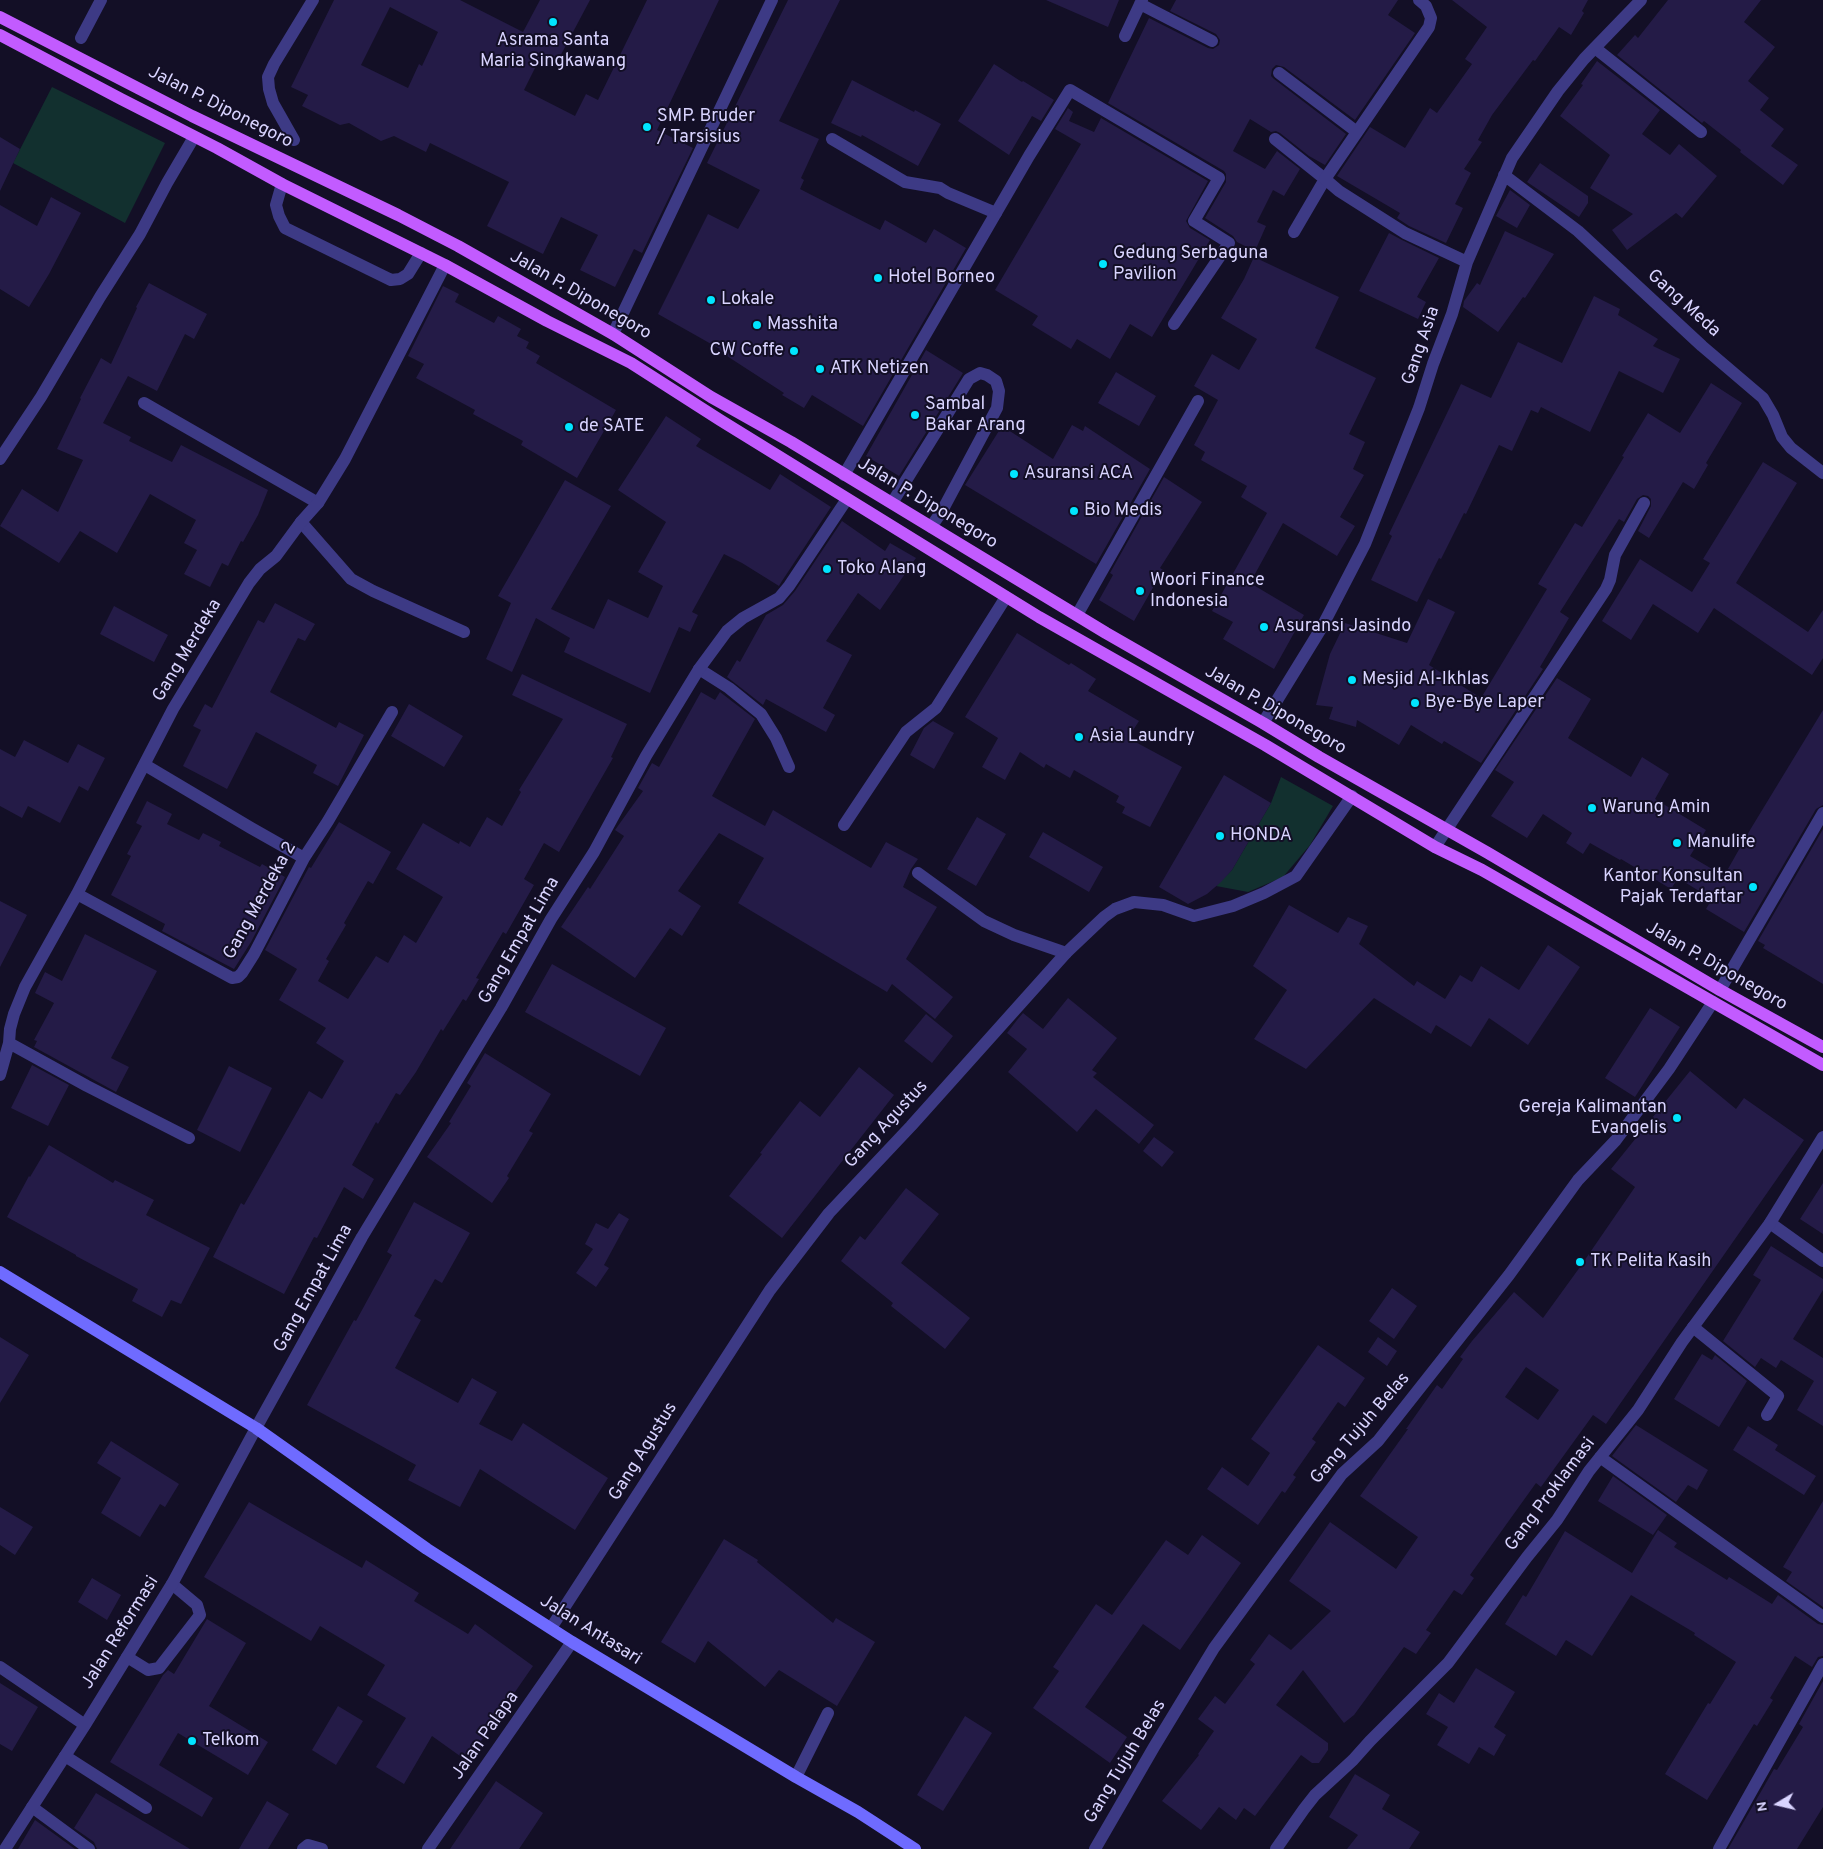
<!DOCTYPE html>
<style>
body{margin:0}
#map{position:relative;width:1823px;height:1849px;overflow:hidden;background:#130f26;font-family:Overpass,sans-serif}
canvas{display:block}
.north{position:absolute;left:1753px;top:1779px;width:50px;height:50px;-webkit-text-stroke:4px #130f26;paint-order:stroke;rotate:261deg;font-size:14px;font-weight:700;line-height:20px;text-align:center;color:#d9d4ff}
.north::after{content:'';display:block;margin:auto;width:18px;height:22px;background:#d9d4ff;clip-path:polygon(50% 0,100% 100%,50% 72%,0 100%)}
</style>
<div id="map">
<canvas width="1823" height="1849"></canvas>
<div class="north">N</div>
</div>
<script>
const c = document.querySelector('canvas').getContext('2d');
c.lineJoin = 'round';
function paint(path, color) {
  c.fillStyle = color;
  c.fill(path, 'evenodd');
}
function poly(rows) {
  const path = new Path2D();
  for (const r of rows) {
    path.moveTo(r[0], r[1]);
    for (let i = 2; i < r.length; i += 2) path.lineTo(r[i], r[i + 1]);
  }
  return path;
}
function strokePath(path, color, width, dash) {
  c.strokeStyle = color;
  c.lineWidth = width;
  c.lineCap = dash ? 'butt' : 'round';
  c.setLineDash(dash || []);
  c.stroke(path);
}
function write(font, color, halo, rows, align = 'center') {
  c.font = font + ' Overpass,sans-serif';
  c.lineWidth = 4;
  c.setLineDash([]);
  c.textBaseline = 'middle';
  c.strokeStyle = halo;
  c.fillStyle = color;
  for (const [text, x, y, turn = 0] of rows) {
    c.save();
    c.translate(x, y);
    c.rotate((+turn || 0) * Math.PI / 180);
    c.textAlign = isNaN(turn) ? turn : align;
    if (halo) c.strokeText(text, 0, 0);
    c.fillText(text, 0, 0);
    c.restore();
  }
}
const green = poly([
 [52,87,165,143,125,223,13,163],
 [1281,777,1333,806,1310,845,1283,877,1248,892,1216,886,1232,870,1271,803]
]);
const building = poly([
 [334,0,460,0,523,32,540,0,590,0,556,64,541,56,524,90,575,116,586,94,598,100,647,0,719,0,657,130,693,148,642,253,634,249,615,287,580,270,598,235,561,217,543,254,487,226,509,182,430,143,426,152,394,136,381,141,349,123,340,125,302,106,308,95,291,87],
 [390,7,438,32,422,66,419,64,408,88,361,65],
 [788,0,840,0,779,121,819,139,801,178,804,180,800,189,880,230,885,220,926,243,934,229,966,248,863,426,812,395,804,408,782,395,784,393,730,358,719,350,720,349,658,314,708,214,738,229,760,190,707,163],
 [1046,0,1119,0,1108,27],
 [1176,0,1398,0,1388,15,1415,33,1355,120,1284,67,1276,65,1272,69,1271,76,1274,79,1346,134,1325,165,1309,156,1280,133,1276,131,1271,132,1250,119,1233,151,1265,169,1277,151,1300,169,1284,196,1273,190,1257,222,1266,226,1255,251,1237,242,1233,236,1205,218,1226,182,1226,174,1224,171,1108,103,1149,18,1208,48,1213,49,1219,45,1220,40,1216,34,1170,11],
 [1452,0,1588,0,1582,11,1584,13,1571,35,1559,27,1535,61,1533,60,1492,115,1478,140,1482,142,1464,169,1471,173,1455,204,1463,208,1446,243,1409,226,1397,218,1400,213,1337,176,1370,127,1405,148,1430,108,1437,113,1472,64,1465,59,1487,27],
 [1668,0,1761,0,1744,22,1775,47,1748,81,1769,98,1760,110,1784,129,1771,146,1798,165,1783,185,1740,152,1741,150,1704,121,1702,123,1617,55,1635,35,1638,38],
 [1597,61,1660,110,1642,134,1670,155,1679,144,1717,176,1682,218,1676,213,1627,250,1612,230,1633,214,1590,188,1610,155,1560,116,1583,85,1581,84],
 [994,64,1022,82,1023,81,1054,100,1041,121,1032,116,1009,155,958,121],
 [852,80,914,112,915,110,941,124,918,166,862,135,861,137,831,123],
 [1068,108,1073,112,1069,121,1094,132,1101,118,1208,181,1186,221,1190,228,1210,240,1152,337,1130,324,1110,359,1077,339,1071,349,1032,325,1038,316,995,290,1081,144,1055,129],
 [0,137,20,149,0,191],
 [1540,163,1588,196,1588,203,1579,217,1527,182],
 [1510,190,1530,205,1517,228,1496,216],
 [51,197,81,213,49,274,29,307,0,289,0,205,37,226],
 [1505,231,1554,254,1525,298,1523,297,1498,332,1463,307,1464,301,1477,283,1480,285],
 [1389,233,1402,240,1439,258,1417,297,1426,302,1418,319,1359,291],
 [1254,257,1339,297,1315,348,1376,378,1349,434,1365,442,1353,469,1364,475,1340,517,1355,526,1337,556,1283,523,1250,583,1304,615,1274,669,1223,639,1233,622,1212,611,1267,513,1241,497,1247,486,1201,460,1205,452,1194,445,1218,400,1194,386,1212,354,1239,370,1257,339,1221,318,1244,279],
 [149,283,207,314,194,339,185,334,157,391,128,376,103,423,131,437,129,441,172,462,181,445,268,490,258,515,243,542,241,541,228,566,222,563,210,587,184,574,197,550,184,543,196,520,150,494,117,553,80,531,59,563,0,526,22,489,58,512,83,460,57,449,81,399,80,398,101,358,111,364,137,308,136,307],
 [443,286,459,294,455,302,494,323,498,316,521,329,517,336,529,342,526,348,540,356,536,363,616,410,577,478,521,445,523,441,473,414,475,410,416,378,424,364,408,356],
 [1594,296,1620,309,1618,315,1658,339,1653,346,1680,359,1663,393,1619,371,1590,432,1541,407,1538,413,1531,410,1512,451,1499,445,1466,514,1464,513,1441,559,1439,558,1417,602,1371,580,1392,536,1389,534,1461,384,1491,398,1518,342,1562,363],
 [926,350,963,373,899,476,866,456],
 [1116,372,1156,396,1139,426,1098,403],
 [1711,383,1742,403,1706,463,1708,465,1694,489,1683,482,1649,538,1638,531,1651,506,1651,499,1648,496,1643,495,1637,499,1624,522,1619,519,1560,612,1569,618,1540,667,1543,669,1481,763,1444,741,1442,744,1411,725,1399,745,1357,720,1356,727,1329,719,1333,707,1316,705,1330,654,1345,623,1407,643,1428,599,1455,612,1429,665,1481,698,1547,589,1538,584,1575,523,1582,527,1624,457,1622,456,1648,413,1680,433],
 [666,416,701,439,696,446,770,490,780,474,831,507,782,581,779,586,742,563,724,554,692,612,698,615,690,632,679,627,650,693,564,652,570,638,536,618,512,672,486,659,511,603,498,596,565,480,611,506,551,609,594,629,608,599,648,618,663,586,638,572,666,522,618,490],
 [1072,425,1083,431,1085,426,1150,469,1096,564,965,485,1002,426,1053,459],
 [1763,462,1797,483,1736,583,1808,632,1823,610,1823,658,1812,675,1714,608,1698,633,1653,604,1631,640,1602,621,1640,559,1692,592,1710,563,1703,559],
 [1164,477,1202,502,1160,568,1163,570,1134,621,1099,600,1113,575,1110,573],
 [842,521,885,551,890,543,916,558,880,610,858,593,826,641,852,655,823,708,835,715,826,732,766,699,763,705,727,677,737,660,740,662,766,615,783,605,795,591],
 [275,603,315,624,305,641,298,638,270,692,336,728,339,722,364,735,338,786,313,773,317,765,256,732,227,789,183,766,201,730,193,726,205,704,212,708,258,620,264,623],
 [114,606,168,635,154,662,100,634],
 [1017,633,1069,665,1071,663,1096,679,1088,691,1139,721,1128,738,1182,767,1150,827,1122,813,1125,807,1116,802,1119,796,1074,770,1070,778,1046,764,1044,768,1020,752,1005,780,982,767,998,738,965,717],
 [522,674,627,724,611,757,613,758,559,852,544,843,524,879,534,885,506,934,503,932,476,978,479,979,466,1001,463,999,443,1031,441,1029,416,1072,400,1095,396,1093,378,1124,376,1122,352,1165,374,1179,363,1199,344,1187,317,1238,314,1237,284,1294,213,1257,241,1203,244,1205,309,1091,322,1099,344,1061,316,1043,326,1028,279,1000,297,969,265,950,309,867,311,868,339,822,391,852,373,884,368,881,344,923,346,925,326,959,329,961,318,981,348,999,376,956,388,963,404,935,416,943,443,897,396,869,423,823,459,844,460,841,470,847,487,817,502,826,521,792,519,790,563,719,512,695],
 [1557,678,1591,699,1568,738,1631,777,1642,757,1669,774,1655,799,1706,830,1690,856,1724,876,1750,830,1823,710,1823,805,1816,809,1744,932,1706,909,1712,899,1678,878,1671,889,1621,859,1620,860,1590,843,1583,854,1566,843,1572,833,1543,814,1527,838,1491,816,1514,782,1495,770],
 [701,692,715,700,720,692,755,719,712,796,765,826,773,810,871,868,886,842,918,859,911,869,903,887,937,907,906,959,953,997,935,1019,892,984,887,992,738,903,764,858,719,833,678,891,701,906,682,936,670,928,635,978,561,927,588,887,590,889,624,836,615,830,643,791,638,788,652,763,659,767],
 [409,704,463,736,444,767,391,736],
 [933,721,954,733,934,769,910,755,924,728],
 [24,740,68,763,78,744,105,758,88,791,79,786,60,823,28,806,22,818,0,806,0,749,15,757],
 [1224,775,1271,803,1232,870,1221,882,1207,894,1188,904,1159,887],
 [147,801,172,814,167,824,199,840,203,833,221,842,219,846,260,867,262,864,285,877,251,942,234,969,162,931,165,924,111,895,131,856,127,854,142,826,136,823],
 [977,817,1006,834,976,886,947,869],
 [1823,829,1823,984,1763,948,1765,945,1758,941],
 [1043,832,1103,867,1089,892,1029,857],
 [0,901,27,915,0,967],
 [1289,905,1338,933,1348,917,1368,926,1359,944,1414,986,1417,981,1445,999,1460,975,1472,982,1481,966,1519,990,1548,945,1580,967,1528,1045,1489,1018,1471,1047,1436,1025,1431,1034,1374,998,1306,1069,1254,1039,1287,990,1253,966],
 [85,934,157,971,111,1058,129,1067,116,1092,34,1047,37,1041,34,1040,54,1003,35,993,45,972,62,981],
 [552,964,666,1028,640,1076,525,1012],
 [1068,998,1117,1038,1092,1070,1097,1073,1093,1077,1154,1125,1139,1144,1096,1109,1077,1132,1008,1072,1027,1049,1007,1033,1017,1020,1023,1013,1043,1029],
 [1650,1008,1680,1027,1635,1097,1605,1078],
 [926,1014,953,1036,932,1063,904,1041],
 [485,1053,551,1094,529,1131,533,1133,507,1176,509,1178,492,1203,427,1157,451,1123,449,1122,471,1086,467,1083],
 [32,1065,69,1085,48,1126,11,1108],
 [229,1066,272,1088,240,1152,197,1130],
 [859,1067,894,1095,782,1238,729,1196,762,1154,760,1153,800,1101,820,1117],
 [1690,1071,1736,1109,1744,1098,1804,1140,1606,1424,1593,1415,1541,1487,1536,1483,1470,1575,1474,1578,1462,1595,1454,1590,1426,1630,1431,1633,1416,1654,1404,1647,1354,1715,1344,1723,1303,1670,1276,1705,1328,1743,1328,1750,1319,1763,1312,1763,1301,1755,1255,1816,1244,1808,1236,1820,1219,1807,1201,1830,1162,1801,1199,1755,1198,1754,1214,1731,1198,1719,1215,1696,1225,1704,1255,1664,1250,1660,1269,1634,1291,1650,1331,1611,1289,1581,1330,1522,1396,1569,1418,1537,1360,1496,1408,1429,1406,1429,1437,1385,1442,1389,1463,1359,1460,1357,1472,1341,1514,1292,1543,1318,1580,1267,1635,1187,1611,1169],
 [1526,1367,1559,1390,1538,1420,1505,1397],
 [1154,1137,1174,1152,1162,1167,1143,1151],
 [49,1145,113,1183,115,1180,154,1200,146,1215,210,1248,181,1304,171,1300,162,1317,132,1301,138,1289,76,1256,76,1255,7,1217,29,1176,30,1177],
 [1823,1183,1823,1234,1800,1219],
 [906,1188,939,1214,901,1263,970,1318,945,1349,891,1306,893,1303,841,1261,860,1236,865,1240],
 [414,1202,470,1233,442,1283,435,1279,414,1316,421,1320,395,1368,458,1403,472,1378,497,1392,479,1424,512,1441,523,1423,608,1478,575,1530,480,1469,460,1507,408,1480,416,1465,307,1405,354,1320,356,1321,392,1255,387,1252],
 [619,1213,629,1219,604,1265,609,1268,596,1287,576,1273,593,1249,585,1244,596,1223,608,1229],
 [1771,1246,1823,1279,1823,1290,1793,1339,1823,1358,1823,1426,1797,1410,1814,1381,1781,1360,1776,1368,1761,1358,1755,1367,1723,1341,1761,1280,1753,1275],
 [1392,1288,1417,1306,1394,1339,1369,1321],
 [0,1337,29,1355,0,1403],
 [1378,1337,1397,1351,1387,1366,1368,1352],
 [1318,1345,1365,1378,1345,1407,1338,1402,1312,1439,1316,1442,1293,1475,1296,1477,1285,1493,1282,1491,1258,1525,1207,1489,1222,1467,1248,1486,1270,1453,1251,1439],
 [1702,1354,1712,1360,1715,1355,1747,1381,1719,1427,1674,1399],
 [1636,1425,1708,1470,1697,1490,1688,1485,1676,1502,1612,1456],
 [1748,1426,1778,1445,1775,1450,1816,1476,1804,1495,1733,1450],
 [111,1441,179,1484,165,1507,160,1504,140,1537,101,1513,121,1478,97,1463],
 [1613,1476,1667,1515,1653,1535,1598,1501],
 [1823,1501,1823,1607,1786,1581,1792,1572,1783,1567],
 [249,1502,362,1568,366,1560,419,1593,414,1601,468,1634,475,1624,533,1666,467,1761,432,1736,404,1784,376,1767,406,1718,367,1695,385,1665,320,1626,311,1641,204,1577],
 [0,1507,33,1527,15,1555,0,1545],
 [1658,1530,1677,1543,1674,1547,1727,1580,1729,1577,1772,1604,1778,1595,1818,1624,1823,1625,1823,1656,1818,1657,1812,1667,1795,1656,1770,1698,1773,1700,1757,1726,1754,1724,1707,1800,1665,1774,1708,1703,1710,1704,1736,1662,1694,1635,1695,1633,1631,1595,1592,1656,1566,1640,1556,1656,1505,1624,1523,1595,1526,1597,1565,1531,1632,1573],
 [1202,1535,1241,1563,1180,1650,1143,1624,1085,1707,1127,1737,1110,1763,1033,1708,1059,1671,1053,1667,1096,1604,1112,1615,1166,1540,1188,1555],
 [724,1539,758,1560,757,1562,833,1623,836,1618,875,1642,837,1706,779,1670,765,1687,708,1641,695,1663,661,1642],
 [92,1578,121,1595,107,1620,78,1602],
 [207,1619,246,1643,209,1706,268,1742,248,1775,178,1733,159,1765,213,1798,202,1817,110,1762,163,1675,168,1670,174,1674],
 [1476,1668,1515,1692,1494,1727,1506,1735,1494,1756,1479,1747,1469,1764,1437,1745,1448,1727,1426,1714,1439,1693,1454,1703],
 [1823,1681,1823,1807,1797,1849,1728,1849,1774,1769,1777,1770,1803,1727,1799,1724],
 [0,1683,38,1707,12,1751,0,1744],
 [338,1706,363,1721,336,1765,312,1750],
 [965,1716,992,1733,943,1811,917,1795],
 [1355,1774,1390,1795,1382,1809,1420,1832,1409,1849,1347,1849,1358,1835,1329,1817],
 [496,1781,543,1813,519,1849,450,1849],
 [96,1793,190,1849,97,1849,94,1842,74,1828],
 [267,1801,289,1814,268,1849,239,1849],
 [35,1820,75,1849,18,1849]
]);
const lane = poly([
 [81,38,101,0],
 [1595,48,1701,132],
 [832,139,905,182,940,188,948,193,996,213],
 [1275,139,1325,179,1294,232],
 [282,184,276,205,279,216,285,228,391,280,400,279,408,274,421,253],
 [613,334,772,0],
 [144,403,318,503],
 [892,503,969,379,980,373,987,375,996,381,999,391,997,408,942,511,931,527],
 [301,522,351,579,373,591,464,632],
 [1077,615,1198,401],
 [699,669,729,688,761,714,776,738,789,767],
 [844,825,906,732,936,708,1006,597],
 [918,873,984,921,1014,935,1066,953],
 [1770,1223,1823,1261],
 [1693,1327,1778,1396,1767,1415],
 [127,1657,148,1670,159,1668,200,1615,197,1605,172,1584],
 [65,1756,146,1808],
 [796,1777,828,1713],
 [32,1807,89,1849],
 [303,1849,308,1845,322,1849]
]);
const street = poly([
 [1419,0,1426,6,1431,18,1429,27,1325,179,1339,191,1405,233,1467,262],
 [1140,4,1212,41],
 [1125,36,1142,0],
 [1279,73,1357,132],
 [294,140,273,103,269,89,268,77,274,64,313,0],
 [1504,175,1578,231,1702,346,1763,398,1773,415,1782,437,1791,448,1823,473],
 [0,459,41,397,100,297,140,234,167,183,194,137],
 [844,475,1029,156,1070,90,1219,178,1194,221,1229,243,1174,324],
 [1263,723,1322,627,1365,544,1419,408,1433,364,1452,314,1467,262,1512,158,1558,91,1584,59,1641,0],
 [145,765,251,828,304,858],
 [1435,847,1606,589,1610,580,1615,555,1644,503],
 [77,894,232,978,238,977,242,973,254,954,304,858,328,821,392,712],
 [1720,990,1823,813],
 [9,1043,87,1086,189,1138],
 [0,1075,9,1043,10,1029,14,1014,25,987,77,894,173,709,249,583,260,569,276,556,301,522,318,503,345,459,445,265],
 [1600,1457,1823,1617],
 [551,1628,770,1290,829,1213,911,1126,1066,953,1104,917,1115,909,1134,902,1163,905,1194,916,1233,906,1264,893,1296,876,1352,796],
 [0,1667,85,1725],
 [5,1849,85,1725,172,1584,256,1428,362,1237,501,1008,551,919,594,852,646,756,699,669,727,631,743,618,779,598,789,586,847,499],
 [428,1849,572,1642],
 [1095,1849,1154,1747,1214,1648,1263,1581,1342,1474,1378,1441,1509,1275,1578,1180,1616,1140,1669,1069,1713,1002],
 [1276,1849,1304,1809,1315,1795,1353,1760,1370,1741,1448,1663,1527,1557,1557,1520,1589,1471,1638,1410,1682,1342,1770,1223,1823,1137],
 [1719,1849,1823,1664]
]);
const secondary = poly([
 [0,1272,256,1428,427,1549,572,1642,796,1777,858,1812,915,1849]
]);
const primary = poly([
 [0,17,192,116,398,215,458,246,613,334,711,397,791,442,1106,633,1263,723,1319,757,1488,853,1720,990,1823,1047],
 [0,35,121,99,217,148,282,184,445,265,547,321,631,363,720,420,1039,617,1265,745,1435,847,1482,870,1823,1065]
]);
const markers = [
 [553,22,5,"#00e5ff"],
 [647,127,5,"#00e5ff"],
 [1103,264,5,"#00e5ff"],
 [878,278,5,"#00e5ff"],
 [711,300,5,"#00e5ff"],
 [757,325,5,"#00e5ff"],
 [794,351,5,"#00e5ff"],
 [820,369,5,"#00e5ff"],
 [915,415,5,"#00e5ff"],
 [569,427,5,"#00e5ff"],
 [1014,474,5,"#00e5ff"],
 [1074,511,5,"#00e5ff"],
 [827,569,5,"#00e5ff"],
 [1140,591,5,"#00e5ff"],
 [1264,627,5,"#00e5ff"],
 [1352,680,5,"#00e5ff"],
 [1415,703,5,"#00e5ff"],
 [1079,737,5,"#00e5ff"],
 [1592,808,5,"#00e5ff"],
 [1220,836,5,"#00e5ff"],
 [1677,843,5,"#00e5ff"],
 [1753,887,5,"#00e5ff"],
 [1677,1118,5,"#00e5ff"],
 [1580,1262,5,"#00e5ff"],
 [192,1741,5,"#00e5ff"]
];
const poiNames = [
 ["Asrama Santa",553,41,"center"],
 ["Maria Singkawang",553,62,"center"],
 ["SMP. Bruder",657,117],
 ["/ Tarsisius",657,138],
 ["Gedung Serbaguna",1113,254],
 ["Pavilion",1113,275],
 ["Hotel Borneo",888,278],
 ["Lokale",721,300],
 ["Masshita",767,325],
 ["CW Coffe",784,351,"right"],
 ["ATK Netizen",830,369],
 ["Sambal",925,405],
 ["Bakar Arang",925,426],
 ["de SATE",579,427],
 ["Asuransi ACA",1024,474],
 ["Bio Medis",1084,511],
 ["Toko Alang",837,569],
 ["Woori Finance",1150,581],
 ["Indonesia",1150,602],
 ["Asuransi Jasindo",1274,627],
 ["Mesjid Al-Ikhlas",1362,680],
 ["Bye-Bye Laper",1425,703],
 ["Asia Laundry",1089,737],
 ["Warung Amin",1602,808],
 ["HONDA",1230,836],
 ["Manulife",1687,843],
 ["Kantor Konsultan",1743,877,"right"],
 ["Pajak Terdaftar",1743,898,"right"],
 ["Gereja Kalimantan",1667,1108,"right"],
 ["Evangelis",1667,1129,"right"],
 ["TK Pelita Kasih",1590,1262],
 ["Telkom",202,1741]
];
const streetNames = [
 ["Jalan P. Diponegoro",220,108,27],
 ["Jalan P. Diponegoro",580,296,30],
 ["Gang Meda",1683,304,42],
 ["Gang Asia",1422,346,-71],
 ["Jalan P. Diponegoro",927,504,31],
 ["Gang Merdeka",188,651,-59],
 ["Jalan P. Diponegoro",1275,711,30],
 ["Gang Merdeka 2",261,901,-61],
 ["Gang Empat Lima",520,941,-60],
 ["Jalan P. Diponegoro",1716,967,30],
 ["Gang Agustus",887,1125,-47],
 ["Gang Empat Lima",314,1289,-61],
 ["Gang Tujuh Belas",1361,1429,-49],
 ["Gang Agustus",644,1452,-58],
 ["Gang Proklamasi",1551,1495,-53],
 ["Jalan Antasari",590,1631,32],
 ["Jalan Reformasi",121,1633,-58],
 ["Jalan Palapa",486,1736,-55],
 ["Gang Tujuh Belas",1126,1762,-59]
];
paint(green, '#12302f');
paint(building, '#241b47');
strokePath(lane, '#3d3a85', 12);
strokePath(street, '#3d3a85', 12);
strokePath(secondary, '#6f6bff', 12);
strokePath(primary, '#c25bff', 12);
for (const [x, y, r, color] of markers) {
  const dot = new Path2D();
  dot.arc(x, y, r, 0, 2 * Math.PI);
  c.fillStyle = color;
  c.fill(dot);
  strokePath(dot, '#130f26', 2);
}
write('18px', '#d9d4ff', '#130f26', poiNames, 'left');
write('18px', '#d9d4ff', '#130f26', streetNames);
</script>
